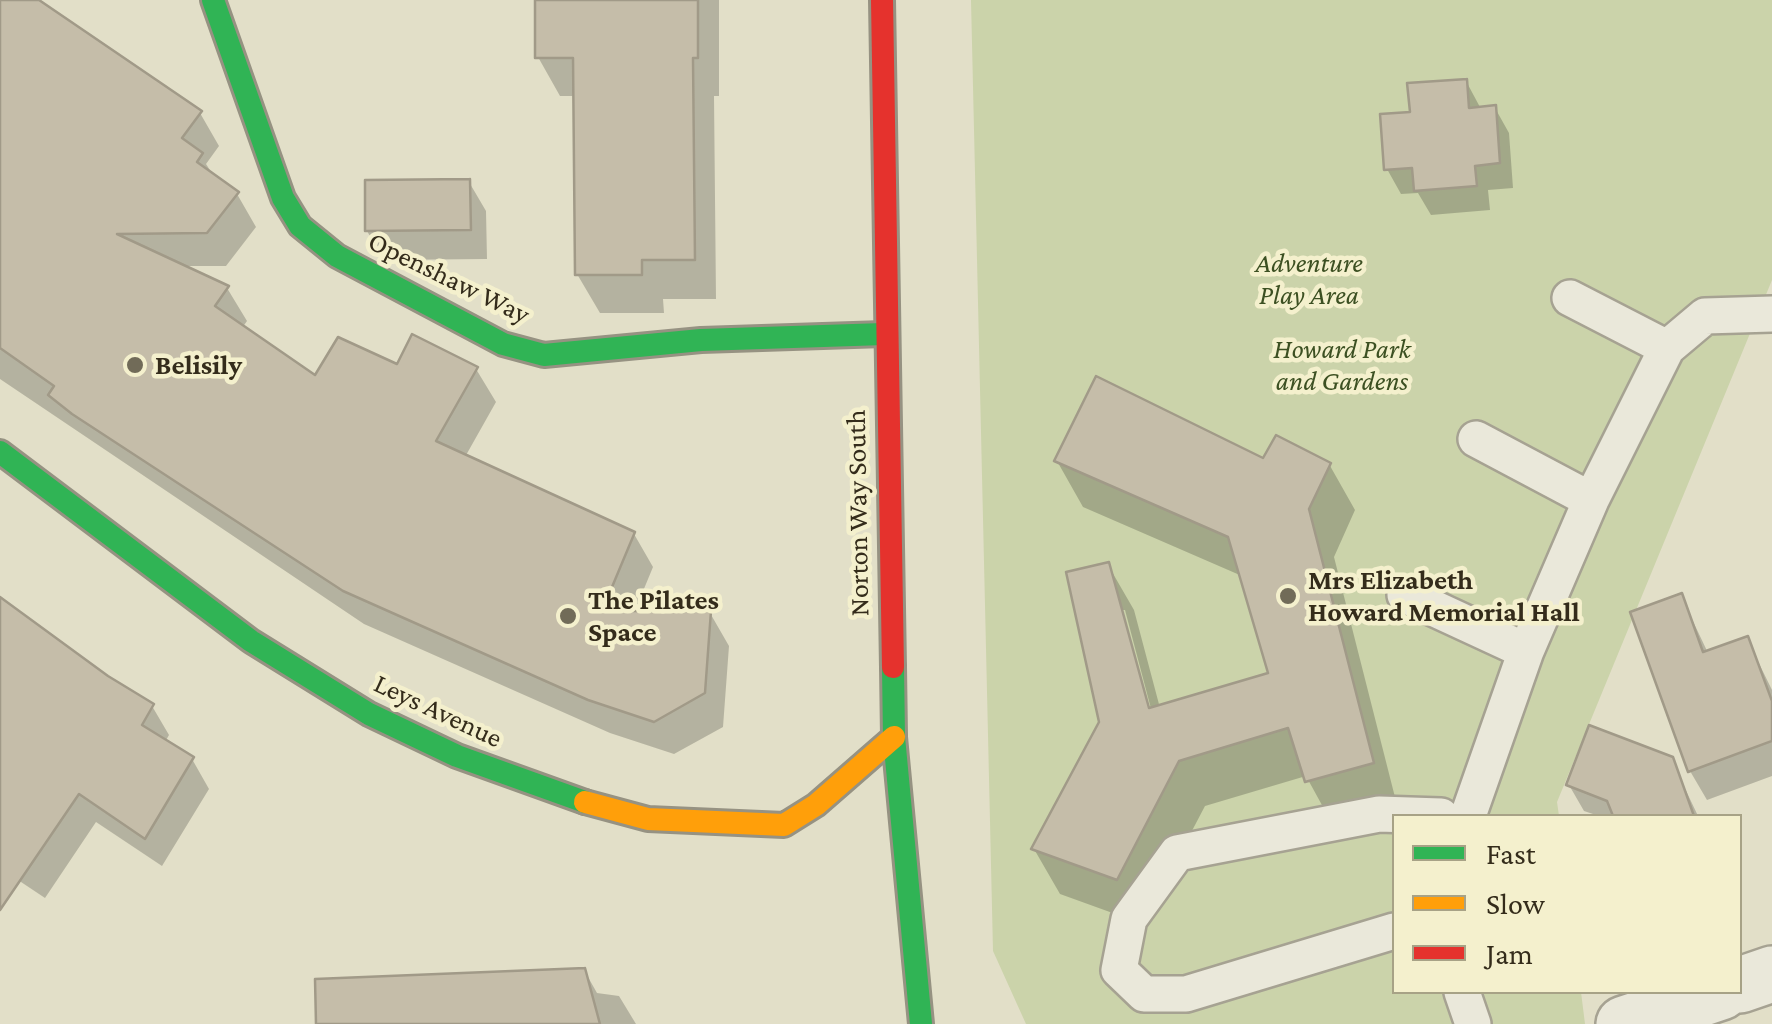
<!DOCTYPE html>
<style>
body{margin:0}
#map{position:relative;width:1772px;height:1024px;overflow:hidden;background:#e2dfc8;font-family:"Crimson Pro",serif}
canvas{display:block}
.legend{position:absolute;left:1392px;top:814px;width:350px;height:180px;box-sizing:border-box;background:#f4f0cd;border:2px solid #a7a286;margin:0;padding:12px 18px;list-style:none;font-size:30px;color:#342c1b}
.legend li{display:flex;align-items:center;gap:20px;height:50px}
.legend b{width:50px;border:2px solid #a7a286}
</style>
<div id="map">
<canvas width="1772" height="1024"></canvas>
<ul class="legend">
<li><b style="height:12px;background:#30b455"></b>Fast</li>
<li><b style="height:12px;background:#ff9f0a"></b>Slow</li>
<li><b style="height:12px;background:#e5322d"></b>Jam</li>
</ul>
</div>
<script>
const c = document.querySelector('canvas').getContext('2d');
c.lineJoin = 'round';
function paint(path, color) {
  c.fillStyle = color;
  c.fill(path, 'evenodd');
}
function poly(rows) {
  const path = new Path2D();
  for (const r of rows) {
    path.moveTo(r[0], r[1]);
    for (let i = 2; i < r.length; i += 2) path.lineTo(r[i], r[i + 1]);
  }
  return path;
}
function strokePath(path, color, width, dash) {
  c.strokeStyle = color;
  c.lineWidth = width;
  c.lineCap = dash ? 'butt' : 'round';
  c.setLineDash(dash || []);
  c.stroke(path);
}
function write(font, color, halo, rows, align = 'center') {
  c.font = font + ' "Crimson Pro",serif';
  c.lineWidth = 9;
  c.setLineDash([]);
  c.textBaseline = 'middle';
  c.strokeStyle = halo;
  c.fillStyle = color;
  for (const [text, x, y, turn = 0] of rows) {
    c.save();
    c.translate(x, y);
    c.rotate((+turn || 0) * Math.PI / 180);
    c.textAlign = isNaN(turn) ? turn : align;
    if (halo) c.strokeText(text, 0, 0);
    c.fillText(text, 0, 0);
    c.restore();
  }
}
const green = poly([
 [971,0,1772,0,1772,280,1557,802,1559,816,1394,816,1394,992,1581,992,1585,1024,1026,1024,993,951]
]);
const shadow = poly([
 [0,0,35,0,200,113,219,146,206,164,215,178,237,194,256,227,226,266,180,266,227,288,247,321,242,328,316,378,398,368,476,369,496,402,465,457,634,534,653,567,634,613,710,613,729,646,723,727,674,754,610,733,364,624,0,379],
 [538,0,719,0,719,96,714,96,716,299,663,299,664,313,600,313,577,274,576,96,560,96,538,57],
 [1466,81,1481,109,1495,108,1509,133,1513,188,1488,190,1490,210,1431,215,1418,193,1401,194,1387,169,1412,114],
 [469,182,486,211,487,259,384,260,367,231],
 [1057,461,1329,464,1355,510,1334,557,1398,809,1334,827,1306,776,1205,806,1143,924,1060,894,1034,849,1102,722,1108,565,1134,610,1160,708,1271,675,1242,576,1083,507],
 [1119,610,1125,610,1154,720,1149,721],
 [1681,596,1708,653,1747,639,1772,690,1772,776,1707,800,1690,771],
 [0,600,152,706,169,735,165,742,192,759,209,789,162,866,96,822,45,898,0,868],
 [1671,759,1698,816,1599,816,1584,811,1569,785],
 [584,970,597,993,619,996,636,1024,386,1024]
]);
const building = poly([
 [0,0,39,0,202,111,182,138,203,153,197,162,239,192,207,233,117,234,229,286,215,306,315,375,338,337,397,364,412,334,478,367,436,441,635,532,602,611,711,611,705,693,654,722,588,700,343,591,72,414,48,395,54,386,0,348,0,0],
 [535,0,698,0,698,58,693,58,695,260,642,260,642,275,575,275,573,58,535,58,535,0],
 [1467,79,1469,108,1496,105,1500,163,1475,166,1477,186,1414,191,1412,168,1384,170,1380,114,1410,112,1407,83,1467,79],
 [470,179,471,230,365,231,365,180,470,179],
 [1096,376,1263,458,1276,435,1331,463,1309,509,1374,763,1305,782,1288,728,1179,761,1117,880,1031,849,1099,722,1066,572,1109,562,1149,708,1268,673,1228,537,1054,461,1096,376],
 [1682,593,1703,652,1748,636,1772,701,1772,741,1688,772,1630,612,1682,593],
 [0,597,108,676,154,704,142,725,194,757,145,839,79,794,0,910,0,597],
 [1589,725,1673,757,1694,816,1613,816,1607,801,1566,785,1589,725],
 [585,968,600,1024,316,1024,315,979,585,968]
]);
const lane = poly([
 [1570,298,1667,348],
 [1476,439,1591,500],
 [1405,595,1526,651],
 [1468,816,1526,651,1591,500,1667,348,1705,316,1772,314],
 [1394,931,1186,994,1144,994,1119,970,1129,919,1177,853,1379,814,1441,816],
 [1462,992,1473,1024]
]);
const street = poly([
 [1740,985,1772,974],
 [1624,1024,1721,992]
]);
const fast = poly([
 [213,0,283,198,300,226,337,256,503,344,544,355,701,340,884,334],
 [0,452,251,641,369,714,457,756,585,802],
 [893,667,894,737,921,1024]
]);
const slow = poly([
 [585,802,648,819,784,825,816,805,894,737]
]);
const jam = poly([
 [882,0,893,667]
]);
const markers = [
 [135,365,10,"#716b58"],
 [1288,596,10,"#716b58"],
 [568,616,10,"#716b58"]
];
const parkNames = [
 ["Adventure",1309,263],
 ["Play Area",1309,295],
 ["Howard Park",1342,349],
 ["and Gardens",1342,381]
];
const streetNames = [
 ["Openshaw Way",449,278,26],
 ["Norton Way South",858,513,-91],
 ["Leys Avenue",438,711,25]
];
const poiNames = [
 ["Belisily",155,365],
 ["Mrs Elizabeth",1308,580],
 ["Howard Memorial Hall",1308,612],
 ["The Pilates",588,600],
 ["Space",588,632]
];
paint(green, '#cbd3aa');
paint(shadow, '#0003');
paint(building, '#c5bda9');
strokePath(building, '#a19a88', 2.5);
strokePath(lane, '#a6a292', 40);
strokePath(street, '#a6a292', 60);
strokePath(fast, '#969282', 28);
strokePath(slow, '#969282', 28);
strokePath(jam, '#969282', 28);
strokePath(lane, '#eae8da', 35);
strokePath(street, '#eae8da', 55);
strokePath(fast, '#30b455', 22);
strokePath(slow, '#ff9f0a', 22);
strokePath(jam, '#e5322d', 22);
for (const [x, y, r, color] of markers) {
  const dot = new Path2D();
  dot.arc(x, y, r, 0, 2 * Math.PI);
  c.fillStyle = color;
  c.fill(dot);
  strokePath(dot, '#f4f0cd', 4);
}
write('italic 28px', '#3c5022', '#f4f0cd', parkNames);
write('28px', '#342c1b', '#f4f0cd', streetNames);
write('bold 28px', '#342c1b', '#f4f0cd', poiNames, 'left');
</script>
